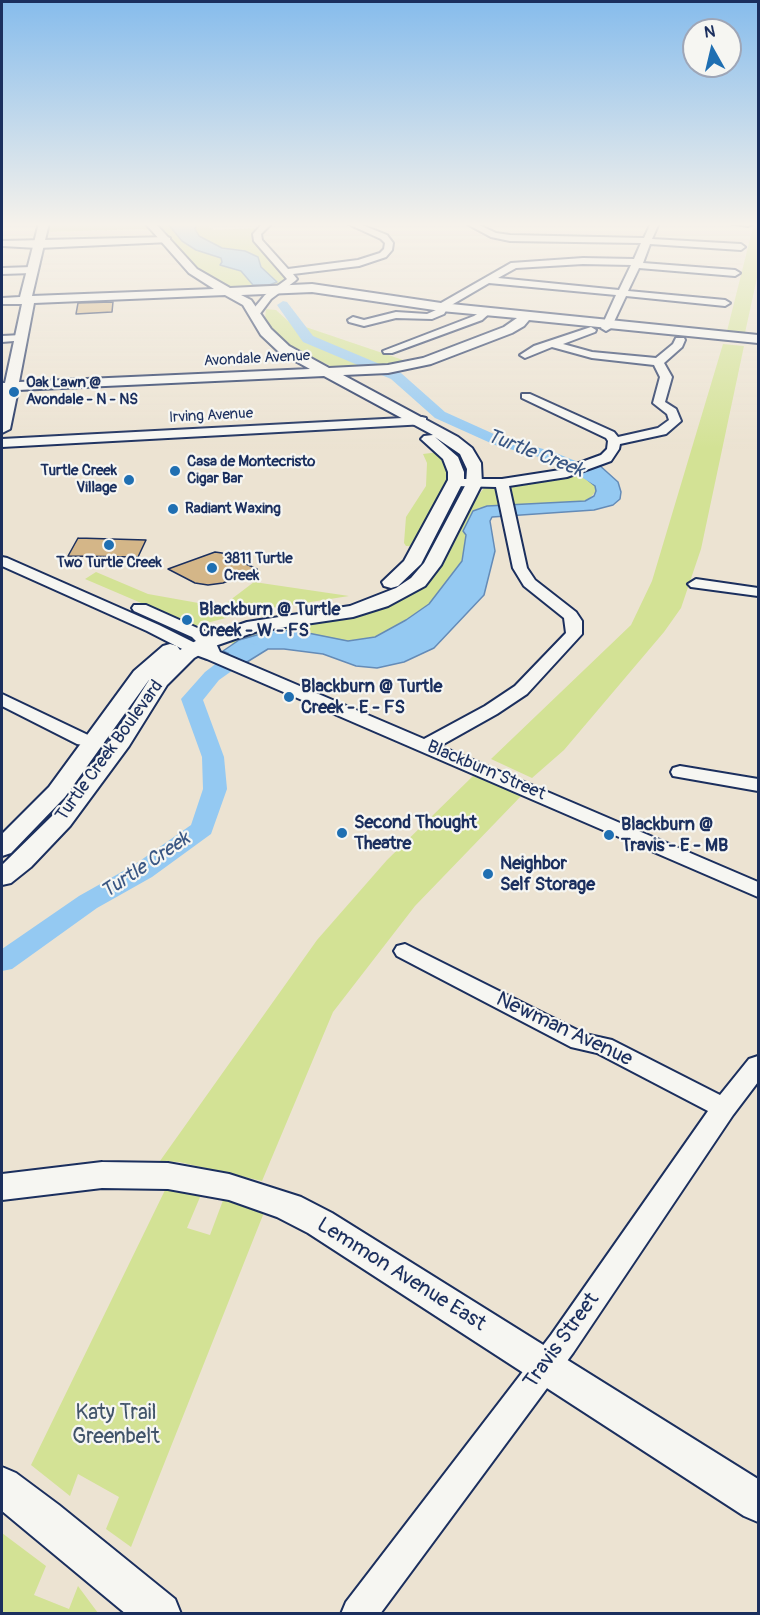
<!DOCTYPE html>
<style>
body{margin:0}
#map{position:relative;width:760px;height:1615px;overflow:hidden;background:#ece3d2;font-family:Pangolin,sans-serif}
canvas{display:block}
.frame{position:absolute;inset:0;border:3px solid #1b2f5e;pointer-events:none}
.north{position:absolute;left:682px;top:18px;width:60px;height:60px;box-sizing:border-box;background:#f6f6f2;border:2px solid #9ea6b7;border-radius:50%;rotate:352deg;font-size:16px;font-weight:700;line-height:24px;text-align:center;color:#1b2f5e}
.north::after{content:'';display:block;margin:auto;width:21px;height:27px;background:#1f6fb2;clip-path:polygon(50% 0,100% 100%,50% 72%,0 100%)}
</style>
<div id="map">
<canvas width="760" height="1615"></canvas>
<div class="frame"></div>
<div class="north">N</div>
</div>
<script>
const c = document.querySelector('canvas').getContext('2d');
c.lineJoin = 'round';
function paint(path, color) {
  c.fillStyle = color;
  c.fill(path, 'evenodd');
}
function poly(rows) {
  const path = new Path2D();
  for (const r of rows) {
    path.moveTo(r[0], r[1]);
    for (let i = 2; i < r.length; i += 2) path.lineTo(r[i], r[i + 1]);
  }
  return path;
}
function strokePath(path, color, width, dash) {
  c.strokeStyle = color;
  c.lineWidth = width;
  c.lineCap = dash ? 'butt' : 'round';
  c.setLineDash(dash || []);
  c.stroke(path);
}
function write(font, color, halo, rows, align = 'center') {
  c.font = font + ' Pangolin,sans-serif';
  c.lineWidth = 4.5;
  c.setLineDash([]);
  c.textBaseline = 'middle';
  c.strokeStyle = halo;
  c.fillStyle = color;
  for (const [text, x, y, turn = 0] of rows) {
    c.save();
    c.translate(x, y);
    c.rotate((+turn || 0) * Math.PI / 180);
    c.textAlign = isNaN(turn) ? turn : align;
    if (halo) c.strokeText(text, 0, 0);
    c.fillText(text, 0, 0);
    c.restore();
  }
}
const green = poly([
 [48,223,143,223,148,229,46,232],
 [158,223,215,223,209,227,214,230,255,228,251,239,284,275,284,280,274,286,232,288,220,284,200,273],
 [754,223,758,223,758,273,745,333,726,335],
 [266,309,276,310,288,321,409,362,334,368,289,345,269,328,265,318],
 [723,344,744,346,701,549,681,608,664,632,564,750,532,778,491,759,631,625,652,581],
 [439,452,448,471,447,485,410,546,406,546,404,543,406,517,426,486,427,463,423,454],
 [578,473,595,486,596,491,589,499,579,503,511,505,508,491,515,485],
 [484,488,497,488,504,505,478,508,466,534,462,561,429,604,406,620,375,637,348,641,298,631,274,630,257,634,233,644,227,640,259,629,327,620,428,581,436,573,470,506],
 [96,572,148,594,204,604,225,604,254,582,349,596,253,611,195,626,85,579],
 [473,776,523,794,415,906,333,1012,262,1181,179,1162,160,1161,317,940,387,860],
 [168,1184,203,1190,187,1228,210,1235,225,1195,265,1210,131,1547,106,1529,119,1497,78,1474,70,1496,31,1465],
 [2,1533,46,1566,34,1595,69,1609,78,1586,98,1613,2,1613]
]);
const water = poly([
 [167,223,197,224,195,229,199,236,222,248,245,251,258,257,261,267,277,282,269,285,253,285,241,271,220,265,222,262,221,258,196,250,182,241,167,223],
 [598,464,618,482,621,492,620,499,613,505,594,510,492,517,490,521,495,551,484,595,434,648,404,662,377,668,356,666,323,654,284,649,268,649,247,662,223,651,239,640,274,630,298,631,348,641,375,637,406,620,429,604,462,561,466,535,463,531,473,511,487,506,585,501,594,496,596,491,595,486,578,472,598,464]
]);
const river = poly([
 [283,301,287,302,313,336,401,373,445,412,505,439,551,451,578,462,607,481,599,486,593,484,566,468,539,457,495,445,435,418,391,379,303,342,277,305,283,301],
 [250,643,257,645,260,649,257,653,219,680,203,700,224,757,227,789,211,834,152,877,97,908,12,969,2,971,2,949,79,896,134,865,191,825,203,789,202,757,181,699,205,672,235,649,250,643]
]);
const building = poly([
 [113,302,112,312,76,314,78,303,113,302],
 [78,538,146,540,138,557,68,556,78,538],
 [215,552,222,553,257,569,223,583,208,585,195,583,168,569,215,552]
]);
const minor = poly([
 [263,223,272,223,261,234,262,240,288,269,358,260,380,253,384,249,385,243,381,239,346,223,357,223,387,235,393,243,392,250,386,257,359,266,293,274,297,279,295,281,271,299,259,315,255,316,250,313,265,295,287,279,254,241,253,234,263,223],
 [465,223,475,223,496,233,510,235,644,238,651,223,659,223,652,239,741,244,745,247,741,250,650,244,643,263,735,270,740,273,735,276,639,268,628,291,725,300,730,303,725,306,626,296,611,328,606,331,601,328,616,295,489,283,448,307,444,314,432,319,396,318,364,326,349,322,348,320,353,317,364,320,396,312,427,314,436,310,441,303,511,263,583,258,634,259,641,243,510,241,491,237,465,223],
 [583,264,631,265,619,290,498,278,516,268,583,264],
 [727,223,751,223,752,224,748,226,727,223],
 [167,237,170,238,170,242,38,248,2,246,2,241,167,237],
 [2,268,32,267,37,270,32,273,2,274,2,268],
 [487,308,492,311,482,320,392,353,384,353,383,351,474,316,487,308],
 [591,327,596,330,595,332,563,344,592,352,656,358,673,344,676,338,684,338,685,340,682,347,664,363,672,377,665,402,676,409,681,421,666,434,620,444,619,449,611,461,567,477,509,486,527,568,535,580,576,612,582,621,582,634,527,694,497,714,440,746,758,882,758,897,207,659,188,652,147,631,2,566,2,557,7,558,159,625,201,646,192,637,134,611,132,608,134,605,146,605,204,631,214,639,220,652,424,739,485,706,515,686,566,633,564,618,524,586,513,568,496,487,455,486,448,482,450,479,502,479,560,470,601,455,607,449,608,441,606,438,522,398,522,394,530,394,614,432,618,437,658,428,669,420,667,414,653,403,660,377,654,365,592,358,552,347,525,358,520,355,534,346,591,327],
 [22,335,27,338,26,340,2,342,2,336,22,335],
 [422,417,426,418,426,424,2,447,2,439,422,417],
 [696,579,758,588,758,596,691,587,688,584,696,579],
 [2,694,88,735,101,738,104,742,101,746,95,747,77,744,2,706,2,694],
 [680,766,758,779,758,791,673,776,671,772,673,768,680,766],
 [405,944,585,1034,612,1040,720,1095,749,1059,758,1056,758,1082,733,1115,573,1353,380,1614,341,1614,346,1602,551,1335,708,1111,597,1053,571,1047,397,956,394,951,397,946,405,944]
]);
const major = poly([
 [39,223,49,223,32,296,214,289,189,273,145,223,155,223,197,269,230,288,312,284,441,303,758,335,758,343,529,320,524,326,512,333,431,364,388,373,343,375,458,437,472,448,481,463,482,484,441,565,425,586,388,606,353,617,258,631,215,646,194,658,167,685,129,746,70,826,31,867,11,883,2,885,2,865,52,816,109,743,151,677,65,797,11,853,2,856,2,834,49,787,134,671,163,646,170,644,177,646,180,650,201,638,247,622,350,606,396,588,411,578,424,563,466,484,467,469,460,454,435,437,458,457,464,472,464,480,421,564,398,586,391,588,384,586,382,582,404,561,448,480,448,472,443,459,421,439,424,436,433,435,324,376,18,390,10,429,2,433,2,383,5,383,22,304,2,304,2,298,20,297,39,223],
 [312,292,441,311,517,318,504,327,423,358,388,365,329,368,289,346,271,329,251,300,241,295,312,292],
 [225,295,243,305,261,335,279,352,310,369,19,382,34,303,225,295],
 [102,1162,168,1163,229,1174,301,1197,332,1213,758,1479,758,1522,744,1516,308,1233,277,1217,229,1200,168,1189,102,1188,2,1200,2,1174,102,1162],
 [2,1467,16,1473,59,1505,175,1599,181,1614,126,1614,2,1511,2,1467]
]);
const markers = [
 [14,392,6,"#1f6fb2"],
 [175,471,6,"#1f6fb2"],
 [129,480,6,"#1f6fb2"],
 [173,509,6,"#1f6fb2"],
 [109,545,6,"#1f6fb2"],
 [212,568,6,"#1f6fb2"],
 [187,620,6,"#1f6fb2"],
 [289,697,6,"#1f6fb2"],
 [342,833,6,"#1f6fb2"],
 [609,835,6,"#1f6fb2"],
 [488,874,6,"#1f6fb2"]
];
const farStreetnames = [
 ["Avondale Avenue",257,359,-3],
 ["Irving Avenue",211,416,-3]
];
const farPoinames = [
 ["Oak Lawn @",26,383],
 ["Avondale - N - NS",26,400],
 ["Casa de Montecristo",187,462],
 ["Cigar Bar",187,479],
 ["Turtle Creek",117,471,"right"],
 ["Village",117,488,"right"],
 ["Radiant Waxing",185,509],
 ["3811 Turtle",224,559],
 ["Creek",224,576],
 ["Two Turtle Creek",109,563,"center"]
];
const poiNames = [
 ["Blackburn @ Turtle",199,610],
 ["Creek - W - FS",199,631],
 ["Blackburn @ Turtle",301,687],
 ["Creek - E - FS",301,708],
 ["Second Thought",354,823],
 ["Theatre",354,844],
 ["Blackburn @",621,825],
 ["Travis - E - MB",621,846],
 ["Neighbor",500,864],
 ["Self Storage",500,885]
];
const streetNames = [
 ["Turtle Creek Boulevard",110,751,-54],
 ["Blackburn Street",486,771,23]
];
const waterNames = [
 ["Turtle Creek",535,454,21],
 ["Turtle Creek",146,866,-34]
];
const nearStreetnames = [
 ["Newman Avenue",564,1030,25],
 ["Lemmon Avenue East",401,1275,32],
 ["Travis Street",562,1341,-54]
];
const nearParknames = [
 ["Katy Trail",116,1414],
 ["Greenbelt",116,1438]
];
paint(green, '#d3e295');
paint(water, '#94c9f2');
strokePath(water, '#648bb7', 1.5);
paint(river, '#94c9f2');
paint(building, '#d4b688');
strokePath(building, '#1b2f5e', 1.5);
strokePath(minor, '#1b2f5e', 4);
strokePath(major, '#1b2f5e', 4);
paint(minor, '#f6f6f2');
paint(major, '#f6f6f2');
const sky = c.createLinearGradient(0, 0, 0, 449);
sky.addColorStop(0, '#86bcec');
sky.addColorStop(0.5, '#f6f2eb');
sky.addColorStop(1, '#f6f2eb00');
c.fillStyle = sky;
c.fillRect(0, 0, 760, 449);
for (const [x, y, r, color] of markers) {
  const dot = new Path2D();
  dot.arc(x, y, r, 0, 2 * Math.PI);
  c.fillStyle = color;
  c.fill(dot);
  strokePath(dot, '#f6f6f2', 2);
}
write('15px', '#1b2f5e', '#f6f6f2', farStreetnames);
write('bold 15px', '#1b2f5e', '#f6f6f2', farPoinames, 'left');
write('bold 18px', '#1b2f5e', '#f6f6f2', poiNames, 'left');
write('18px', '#1b2f5e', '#f6f6f2', streetNames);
write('italic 20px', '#395683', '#f6f6f2', waterNames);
write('21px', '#1b2f5e', '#f6f6f2', nearStreetnames);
write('21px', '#405369', '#f6f6f2', nearParknames);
</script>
